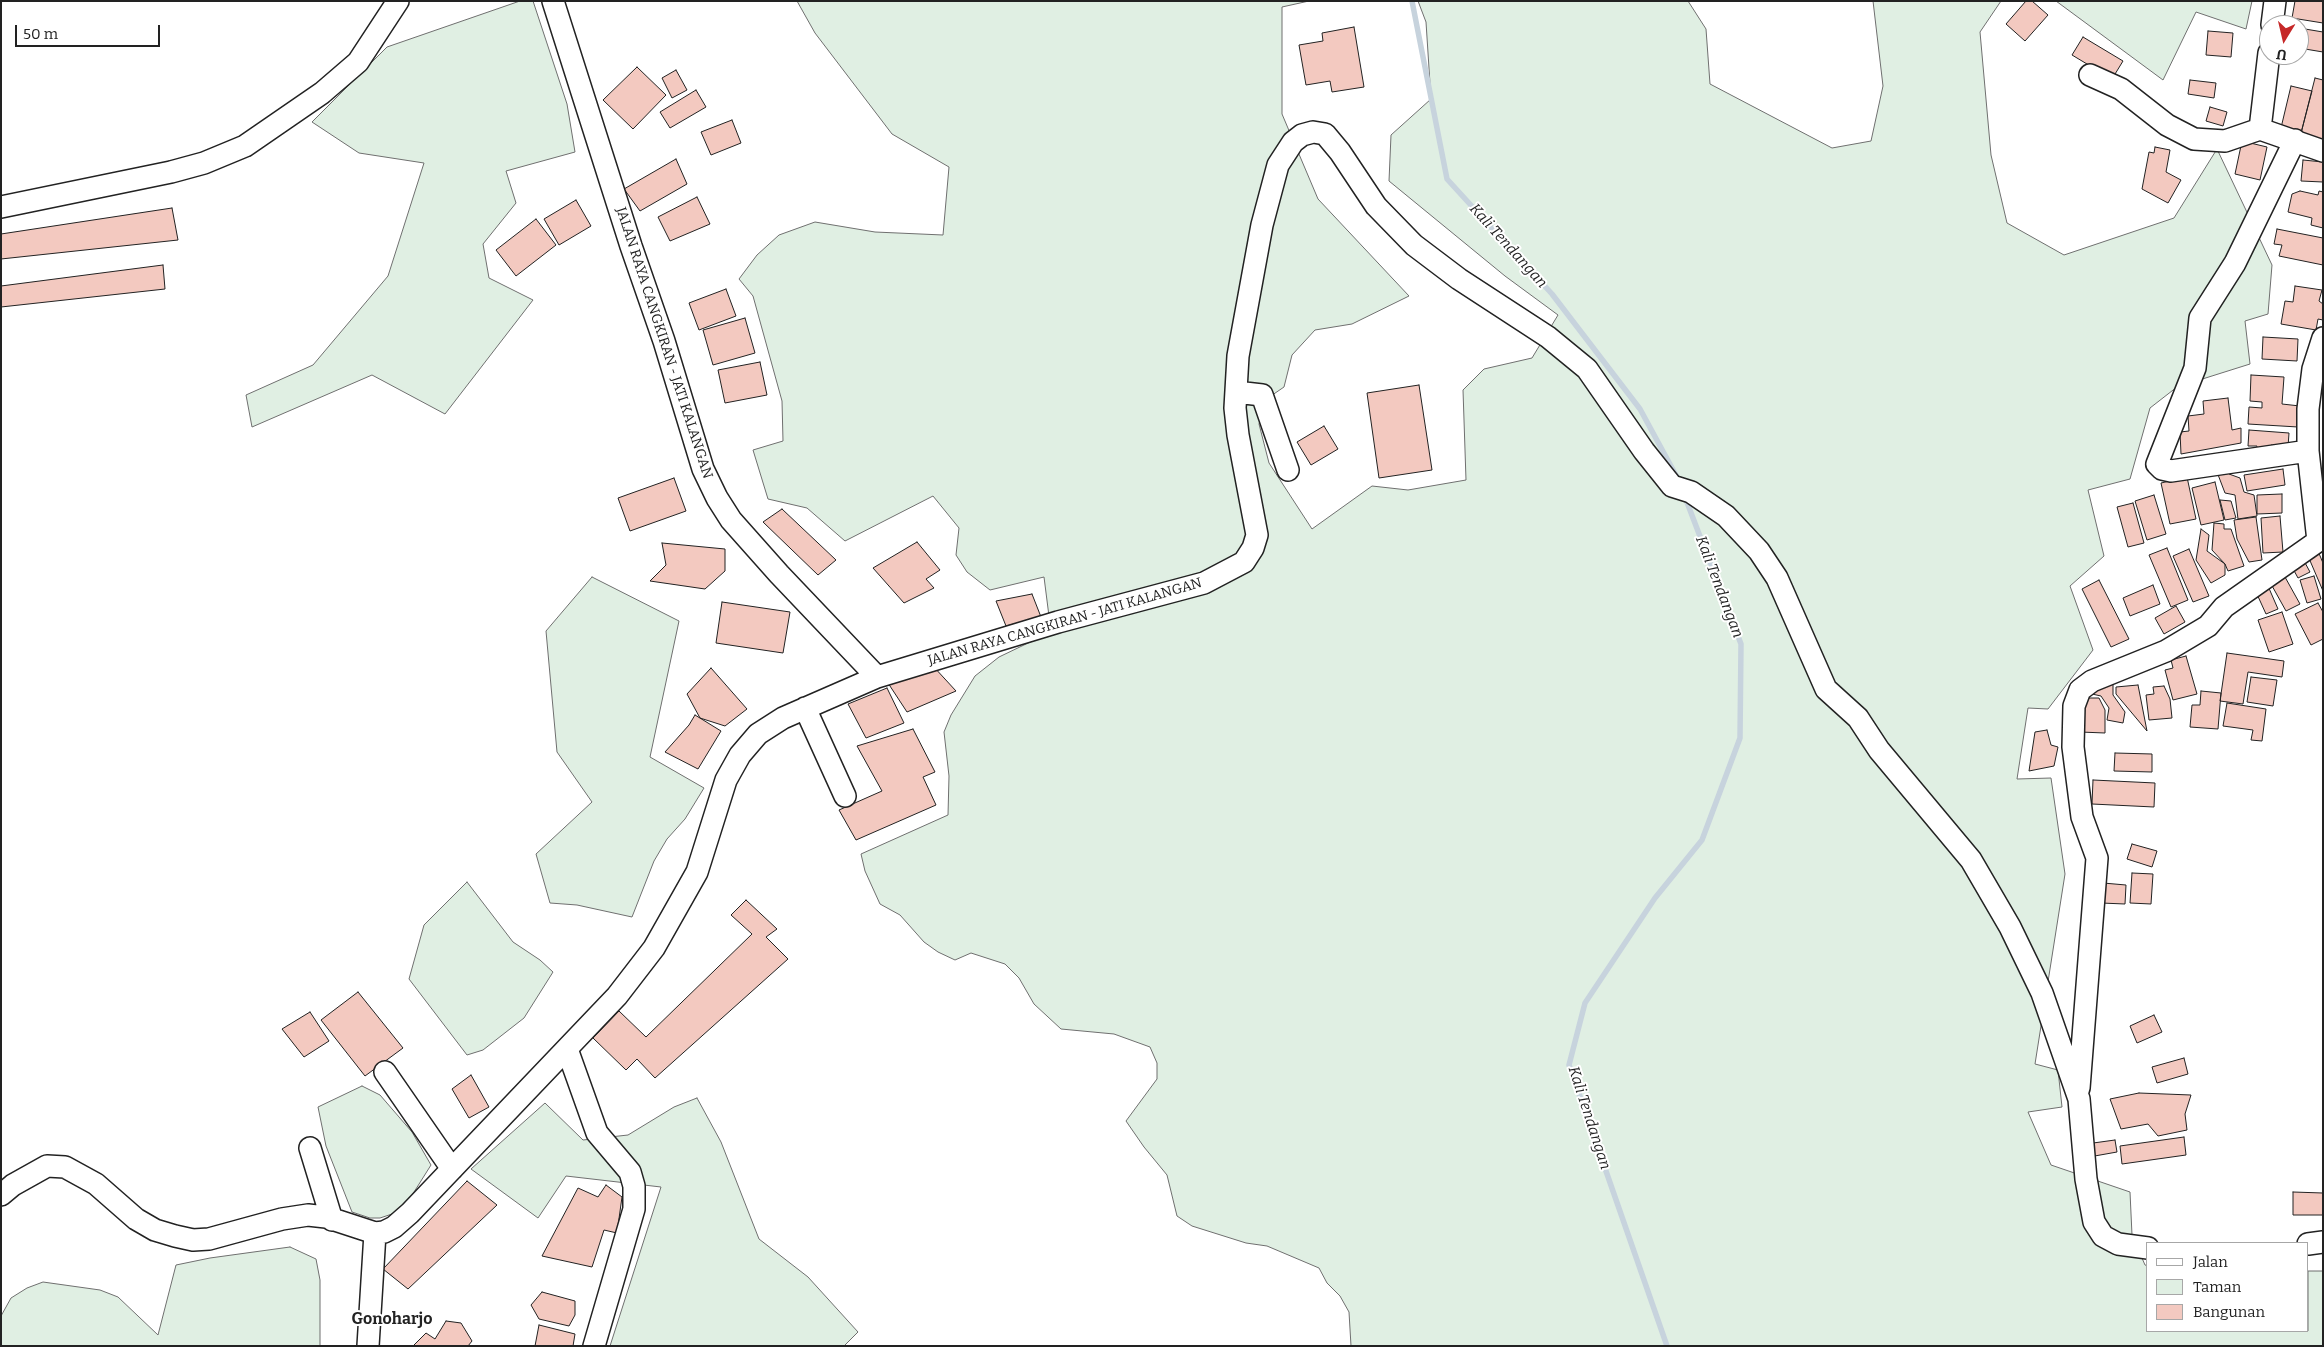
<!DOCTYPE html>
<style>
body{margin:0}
#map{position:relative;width:2324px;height:1347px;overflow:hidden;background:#fff;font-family:Bitter,serif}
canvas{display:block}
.frame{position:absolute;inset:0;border:2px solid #222;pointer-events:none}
.legend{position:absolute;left:2146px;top:1242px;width:162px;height:90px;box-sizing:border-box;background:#fff;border:1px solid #a7a7a7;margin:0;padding:6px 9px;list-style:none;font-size:15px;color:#222}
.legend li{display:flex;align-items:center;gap:10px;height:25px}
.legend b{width:25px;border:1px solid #a7a7a7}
.north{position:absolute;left:2259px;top:15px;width:50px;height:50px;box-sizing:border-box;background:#fff;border:1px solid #a7a7a7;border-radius:50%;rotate:189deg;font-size:14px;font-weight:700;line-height:20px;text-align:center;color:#222}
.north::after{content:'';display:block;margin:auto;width:18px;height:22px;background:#c62828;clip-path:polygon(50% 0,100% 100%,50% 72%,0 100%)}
.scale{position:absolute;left:15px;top:25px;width:145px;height:22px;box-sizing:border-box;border:2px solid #222;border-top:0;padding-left:6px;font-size:15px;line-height:18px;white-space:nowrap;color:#222;-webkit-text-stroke:4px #fff;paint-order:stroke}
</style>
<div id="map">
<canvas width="2324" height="1347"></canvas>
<div class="frame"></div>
<ul class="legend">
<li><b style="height:6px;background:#fff"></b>Jalan</li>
<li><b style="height:14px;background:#e0efe3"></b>Taman</li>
<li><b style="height:14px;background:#f3c9c0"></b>Bangunan</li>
</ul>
<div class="north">U</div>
<div class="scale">50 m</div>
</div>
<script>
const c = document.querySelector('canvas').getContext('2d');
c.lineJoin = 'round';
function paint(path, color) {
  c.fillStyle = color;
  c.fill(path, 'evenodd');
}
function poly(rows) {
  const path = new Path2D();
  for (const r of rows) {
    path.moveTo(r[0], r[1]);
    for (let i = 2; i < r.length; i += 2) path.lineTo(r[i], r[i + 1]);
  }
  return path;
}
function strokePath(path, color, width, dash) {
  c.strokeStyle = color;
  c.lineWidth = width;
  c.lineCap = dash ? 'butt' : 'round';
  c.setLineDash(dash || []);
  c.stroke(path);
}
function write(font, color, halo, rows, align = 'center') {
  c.font = font + ' Bitter,serif';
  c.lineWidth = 4;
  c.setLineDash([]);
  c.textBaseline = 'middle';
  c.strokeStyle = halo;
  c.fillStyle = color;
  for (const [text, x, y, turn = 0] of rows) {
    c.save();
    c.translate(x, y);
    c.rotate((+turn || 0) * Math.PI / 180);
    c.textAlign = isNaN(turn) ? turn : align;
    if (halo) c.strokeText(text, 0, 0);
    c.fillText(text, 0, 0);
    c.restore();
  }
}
const green = poly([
 [520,1,533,1,567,104,575,152,506,171,516,203,483,244,489,278,533,300,445,414,372,375,252,427,246,395,313,365,388,276,424,163,359,153,312,122,387,47,520,1],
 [797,1,1309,1,1282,7,1282,114,1318,199,1409,296,1352,324,1315,330,1292,355,1284,387,1265,400,1259,424,1269,463,1312,529,1372,486,1408,490,1466,480,1463,390,1484,369,1532,358,1558,315,1505,276,1389,181,1391,135,1431,99,1426,22,1418,1,1688,1,1706,29,1710,84,1832,148,1871,141,1883,86,1873,1,2001,1,1980,32,1991,155,2007,223,2064,255,2174,218,2217,149,2272,265,2268,314,2245,321,2250,364,2177,387,2150,408,2130,479,2088,490,2104,556,2070,586,2093,650,2048,709,2028,708,2017,779,2051,778,2065,874,2035,1064,2058,1070,2062,1107,2028,1112,2051,1165,2130,1192,2132,1235,2145,1265,2148,1266,2148,1331,2308,1331,2308,1271,2323,1271,2323,1346,1351,1346,1349,1312,1340,1296,1327,1283,1319,1268,1267,1246,1246,1243,1192,1226,1177,1216,1167,1175,1144,1147,1126,1121,1157,1079,1157,1063,1150,1047,1114,1034,1061,1029,1034,1004,1019,978,1005,964,971,953,955,960,938,952,924,942,900,915,880,904,865,871,861,854,948,815,949,776,944,732,951,715,975,676,999,657,1051,632,1044,577,990,590,967,572,956,555,959,528,933,496,845,541,807,508,768,499,753,450,783,441,782,401,753,296,739,279,757,255,779,235,815,222,875,232,943,235,949,167,892,134,815,33,797,1],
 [2056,1,2252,1,2246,29,2196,12,2163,80,2056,1],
 [592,577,679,621,650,757,704,788,685,819,667,839,654,861,632,917,577,905,550,903,536,854,592,802,557,752,546,631,592,577],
 [467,882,513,942,540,960,553,972,524,1018,483,1050,467,1055,409,979,424,925,467,882],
 [362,1086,380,1095,412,1132,431,1165,409,1200,392,1214,380,1218,370,1218,352,1212,326,1146,318,1107,362,1086],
 [697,1098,721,1142,759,1239,808,1277,858,1332,844,1346,610,1346,661,1187,566,1176,538,1218,471,1169,545,1103,583,1140,628,1135,674,1107,697,1098],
 [290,1247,316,1259,320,1280,320,1346,1,1346,1,1316,11,1298,27,1288,43,1282,100,1290,118,1297,158,1335,176,1265,210,1258,290,1247]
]);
const stream = poly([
 [1412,1,1447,179,1552,294,1640,409,1678,479],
 [1667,1346,1569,1065,1585,1003,1655,898,1702,840,1740,738,1741,644,1685,497]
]);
const building = poly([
 [2026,1,2032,1,2048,15,2025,41,2006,24,2026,1],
 [2295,1,2323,1,2323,23,2292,18,2295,1],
 [1354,27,1364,87,1332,92,1330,81,1306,85,1299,45,1323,41,1322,33,1354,27],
 [2299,28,2323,32,2323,52,2299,48,2299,28],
 [2208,31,2233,33,2231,57,2206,55,2208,31],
 [2083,37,2123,61,2112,79,2072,55,2083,37],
 [637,67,666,95,633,129,603,100,637,67],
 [676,70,687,90,672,98,662,78,676,70],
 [2315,78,2323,80,2323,142,2300,137,2315,78],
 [2190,80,2216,83,2214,98,2188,94,2190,80],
 [2291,86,2312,91,2300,137,2280,132,2291,86],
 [696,90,706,107,670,128,660,112,696,90],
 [2210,107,2227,112,2223,126,2206,121,2210,107],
 [732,120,741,143,711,155,701,132,732,120],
 [2242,141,2267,147,2260,180,2235,174,2242,141],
 [2155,147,2170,150,2166,172,2181,180,2168,203,2142,189,2149,152,2154,153,2155,147],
 [676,159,687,184,640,211,624,189,676,159],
 [2303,160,2323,162,2323,182,2301,181,2303,160],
 [2300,191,2318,195,2319,191,2323,192,2323,228,2311,225,2312,218,2288,212,2292,194,2300,191],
 [697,197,710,224,670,241,658,217,697,197],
 [576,200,591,226,559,245,544,219,576,200],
 [172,208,178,240,1,259,1,234,172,208],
 [536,219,556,245,516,276,496,250,536,219],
 [2277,229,2323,238,2323,265,2279,256,2282,245,2274,244,2277,229],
 [163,265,165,289,1,307,1,286,163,265],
 [2295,286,2322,290,2319,301,2323,304,2323,320,2318,319,2316,330,2281,324,2285,301,2293,302,2295,286],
 [726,289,736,316,699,330,689,303,726,289],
 [745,318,755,353,713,365,703,330,745,318],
 [2263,337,2298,339,2297,361,2262,359,2263,337],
 [760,362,767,395,725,403,718,370,760,362],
 [2251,375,2284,377,2282,404,2300,406,2298,427,2248,424,2249,407,2262,408,2262,402,2250,401,2251,375],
 [1419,385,1432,470,1379,478,1367,393,1419,385],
 [2228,398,2232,430,2241,428,2241,443,2181,454,2180,432,2189,431,2188,416,2204,414,2203,401,2228,398],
 [1324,426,1338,449,1311,465,1297,442,1324,426],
 [2249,430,2289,433,2288,447,2271,445,2271,455,2256,454,2257,446,2248,446,2249,430],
 [2224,467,2229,474,2240,478,2244,492,2254,495,2257,516,2238,519,2235,495,2225,493,2217,472,2224,467],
 [2283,469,2285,485,2247,491,2244,475,2283,469],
 [2187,477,2196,519,2170,524,2161,483,2187,477],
 [674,478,686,511,630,531,618,498,674,478],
 [2215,482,2224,520,2201,525,2192,488,2215,482],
 [2282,494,2282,513,2257,514,2257,495,2282,494],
 [2154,495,2166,534,2147,540,2135,501,2154,495],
 [2220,500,2231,501,2236,518,2225,520,2220,500],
 [2133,503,2144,543,2128,547,2117,507,2133,503],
 [782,509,836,560,818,575,763,522,782,509],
 [2280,516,2283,552,2263,553,2261,518,2280,516],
 [2256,517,2262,560,2249,562,2237,539,2234,520,2256,517],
 [2214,523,2224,524,2224,529,2231,529,2244,566,2228,571,2225,564,2212,550,2214,523],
 [2201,529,2209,535,2207,551,2225,564,2225,575,2211,583,2196,560,2201,529],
 [917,542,940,570,926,579,934,588,904,603,873,568,917,542],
 [662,543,725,549,725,571,705,589,650,581,666,565,662,543],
 [2167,548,2188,600,2171,607,2149,555,2167,548],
 [2189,549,2209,596,2193,602,2173,556,2189,549],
 [2318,551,2323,563,2323,591,2308,556,2318,551],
 [2303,559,2310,572,2298,578,2291,565,2303,559],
 [2314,576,2321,599,2307,603,2300,580,2314,576],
 [2285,577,2300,604,2286,611,2271,584,2285,577],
 [2099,580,2129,639,2111,647,2082,589,2099,580],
 [2153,585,2160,604,2130,616,2123,598,2153,585],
 [2268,586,2278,609,2266,614,2256,592,2268,586],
 [1032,594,1041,617,1006,626,996,601,1032,594],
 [722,602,790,612,783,653,716,643,722,602],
 [2318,603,2323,612,2323,639,2311,645,2295,614,2318,603],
 [2176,606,2185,622,2164,634,2155,618,2176,606],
 [2282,612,2293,644,2269,652,2258,620,2282,612],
 [2227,653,2284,661,2282,677,2248,672,2243,704,2220,701,2227,653],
 [2186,656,2197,694,2173,700,2165,670,2173,668,2171,660,2186,656],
 [933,666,956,691,907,712,888,683,933,666],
 [711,668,747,709,725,726,700,718,687,694,711,668],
 [2251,677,2277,680,2273,706,2247,702,2251,677],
 [2113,684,2113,695,2125,712,2123,723,2107,720,2109,708,2101,696,2092,694,2101,686,2113,684],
 [2138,685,2147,731,2116,694,2116,687,2138,685],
 [2164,686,2170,699,2172,718,2149,720,2146,695,2154,694,2153,687,2164,686],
 [887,688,904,723,866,738,848,704,887,688],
 [2201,691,2221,693,2218,729,2190,727,2192,705,2200,705,2201,691],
 [2081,698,2099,698,2105,710,2105,733,2080,732,2081,698],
 [2227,703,2266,709,2262,741,2251,740,2253,730,2223,726,2227,703],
 [695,715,721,731,698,769,665,752,689,725,695,715],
 [913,729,935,772,923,777,936,805,856,840,839,810,882,791,857,746,913,729],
 [2047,730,2051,745,2058,747,2054,766,2029,771,2035,732,2047,730],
 [2115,753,2152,754,2152,772,2114,771,2115,753],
 [2093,780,2155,783,2154,807,2092,804,2093,780],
 [2132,844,2157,851,2152,867,2127,859,2132,844],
 [2132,873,2153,874,2151,904,2130,903,2132,873],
 [2103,883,2126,885,2125,904,2101,903,2103,883],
 [746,900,777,929,766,937,788,959,655,1078,637,1059,626,1070,593,1038,619,1011,646,1037,752,934,731,915,746,900],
 [358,992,403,1048,365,1076,321,1020,358,992],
 [310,1012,329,1041,304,1057,282,1029,310,1012],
 [2154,1015,2162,1032,2137,1043,2130,1026,2154,1015],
 [2184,1058,2188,1074,2157,1083,2152,1067,2184,1058],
 [471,1075,489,1107,469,1118,452,1089,471,1075],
 [2139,1093,2191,1095,2185,1114,2187,1130,2158,1136,2148,1124,2121,1129,2110,1099,2139,1093],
 [2184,1137,2186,1155,2122,1164,2120,1146,2184,1137],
 [2115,1140,2117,1152,2089,1157,2086,1144,2115,1140],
 [467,1181,497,1205,408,1289,383,1269,467,1181],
 [606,1185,622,1197,617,1233,604,1230,592,1267,542,1256,578,1188,598,1197,606,1185],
 [2293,1192,2323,1193,2323,1215,2293,1215,2293,1192],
 [542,1292,575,1301,575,1315,569,1326,539,1319,531,1305,542,1292],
 [446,1321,461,1323,472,1341,468,1346,413,1346,426,1333,435,1339,446,1321],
 [539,1325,575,1334,573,1346,535,1346,539,1325]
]);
const minor = poly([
 [553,1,631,246,664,341,703,469,717,498,731,520,779,574,877,677],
 [2272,25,2275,1],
 [2269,53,2260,129,2323,151],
 [2090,75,2121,89,2167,125,2194,139,2225,141,2260,129],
 [2295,140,2235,263,2200,318,2195,368,2157,464,2162,469,2171,471,2308,451],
 [1,207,171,172,204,163,245,146,322,93,358,62,398,1],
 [1236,392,1262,395,1288,470],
 [805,708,845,796],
 [567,1049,597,1133,630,1172,634,1186,634,1209,594,1346],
 [385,1072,452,1169],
 [2079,1088,2097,858,2082,817,2073,747,2074,706,2080,690,2092,681,2166,651,2208,626,2224,607,2318,541,2308,451,2308,409,2313,369,2323,338],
 [310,1148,332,1220],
 [1,1195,13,1185,47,1166,65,1167,96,1184,136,1219,155,1230,175,1236,193,1240,209,1239,282,1219,308,1215,326,1217,375,1233],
 [2308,1244,2323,1242],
 [368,1346,375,1233,384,1232,394,1227,410,1213,617,996,654,948,697,872,726,780,740,755,758,734,783,718,877,677,1058,622,1204,583,1244,562,1253,548,1257,535,1238,435,1235,408,1238,356,1262,225,1278,165,1293,142,1302,135,1313,132,1325,134,1340,152,1376,206,1414,245,1459,279,1548,337,1587,369,1644,451,1672,486,1691,492,1726,516,1759,551,1777,578,1826,689,1858,718,1879,750,1971,860,2010,927,2042,993,2079,1099,2086,1179,2094,1222,2103,1236,2118,1244,2148,1248]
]);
const streetNames = [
 ["JALAN RAYA CANGKIRAN - JATI KALANGAN",664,343,72],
 ["JALAN RAYA CANGKIRAN - JATI KALANGAN",1065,622,-16]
];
const waterNames = [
 ["Kali Tendangan",1508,246,48],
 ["Kali Tendangan",1719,587,69],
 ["Kali Tendangan",1589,1118,72]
];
const quarterNames = [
 ["Gonoharjo",392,1320]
];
paint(green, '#e0efe3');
strokePath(green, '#6f6f6f', 1);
strokePath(stream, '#c7d3dd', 5.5);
paint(building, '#f3c9c0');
strokePath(building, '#222', 1);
strokePath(minor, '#222', 24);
strokePath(minor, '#fff', 21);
write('14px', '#222', '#fff', streetNames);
write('italic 15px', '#222', '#fff', waterNames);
write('bold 16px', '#222', '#fff', quarterNames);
</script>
